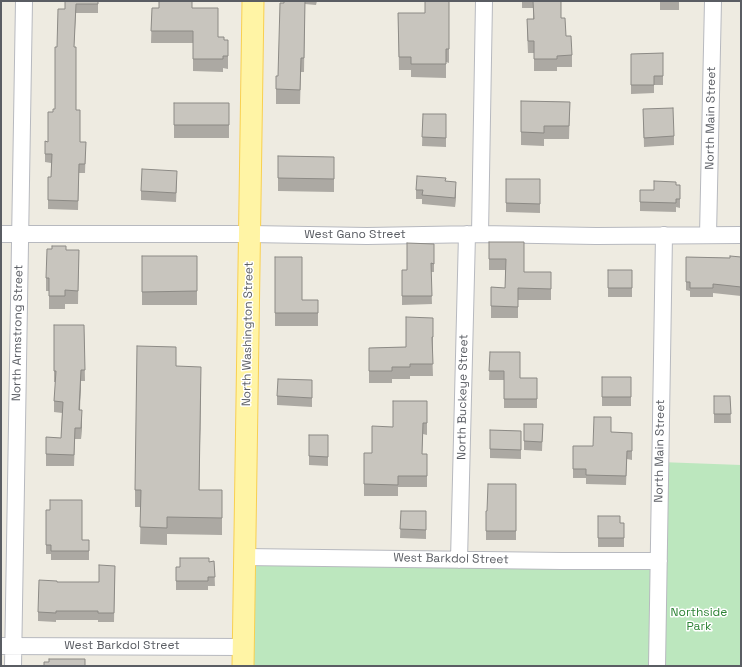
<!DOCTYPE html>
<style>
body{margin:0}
#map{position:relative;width:742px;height:667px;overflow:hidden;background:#eeebe1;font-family:"Space Grotesk",sans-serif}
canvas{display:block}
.frame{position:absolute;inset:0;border:2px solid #5a5d63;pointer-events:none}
</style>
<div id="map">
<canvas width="742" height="667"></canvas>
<div class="frame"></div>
</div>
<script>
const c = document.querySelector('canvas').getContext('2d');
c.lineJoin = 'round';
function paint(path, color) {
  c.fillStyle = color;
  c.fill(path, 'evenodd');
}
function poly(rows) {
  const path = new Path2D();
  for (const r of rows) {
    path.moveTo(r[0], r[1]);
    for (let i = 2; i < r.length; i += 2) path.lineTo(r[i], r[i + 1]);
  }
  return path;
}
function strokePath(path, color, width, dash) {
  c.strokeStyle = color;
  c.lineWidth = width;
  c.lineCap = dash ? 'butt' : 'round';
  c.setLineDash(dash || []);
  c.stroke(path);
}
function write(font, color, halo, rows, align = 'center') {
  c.font = font + ' "Space Grotesk",sans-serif';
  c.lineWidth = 3;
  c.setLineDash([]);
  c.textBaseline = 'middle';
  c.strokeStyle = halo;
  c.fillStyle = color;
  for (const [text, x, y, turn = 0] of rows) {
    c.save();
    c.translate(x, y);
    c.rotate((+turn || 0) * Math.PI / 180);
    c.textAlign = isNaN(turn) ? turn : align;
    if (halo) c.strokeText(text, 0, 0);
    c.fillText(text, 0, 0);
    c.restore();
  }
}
const green = poly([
 [660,462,741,465,741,666,243,666,244,557,658,561]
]);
const minor = poly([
 [1,234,250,234,367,236,480,234,596,236,741,235],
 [480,234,484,1],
 [708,235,713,1],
 [244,557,562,561,659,561],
 [459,560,467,234],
 [1,646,243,647],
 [13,666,24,1],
 [657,666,664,235]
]);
const major = poly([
 [243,666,253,1]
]);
const wall = poly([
 [65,1,98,1,98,13,76,13,74,47,76,110,80,142,86,142,85,173,79,173,78,210,48,209,48,200,51,177,51,163,45,162,45,141,48,142,53,112,55,109,57,47,65,9],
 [284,1,317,1,316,5,305,4,304,72,301,72,300,104,276,104,276,76,278,76],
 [449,1,449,63,446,62,446,78,411,77,411,70,399,70,398,13,425,13],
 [522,1,561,1,561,18,566,36,572,55,572,67,557,67,557,71,534,71,534,53,528,53,527,31,527,19,533,19,533,8,522,8],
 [660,1,679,1,679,10,660,10],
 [152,8,192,8,218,37,224,40,228,40,228,69,223,68,223,72,193,71,193,43,151,43],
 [663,53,663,85,654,85,654,93,631,94,631,54],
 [521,101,570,102,569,139,544,139,544,146,521,145],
 [174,103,229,103,229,138,174,138],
 [643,109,674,136,674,145,644,147],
 [423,114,446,114,446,147,422,146],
 [278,156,334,157,334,192,278,191],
 [506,179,540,179,540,213,506,212],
 [177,180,176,202,141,200,141,191],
 [446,181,456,191,455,207,422,204,422,199,416,199,416,190],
 [676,185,680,185,680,208,676,207,676,212,640,211,640,190,654,190],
 [489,242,524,272,551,272,551,300,518,300,518,318,491,318,491,287,505,288,505,270,489,270],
 [434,244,434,272,431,272,432,304,402,305,402,270,407,270],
 [66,250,79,250,78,304,65,304,65,309,49,309,49,291,46,291,46,278],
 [142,256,197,256,197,305,142,305],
 [275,257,302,300,318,300,318,326,275,326],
 [686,257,730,258,741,257,741,296,713,293,713,297,690,297,690,291,686,290],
 [608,270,632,270,632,297,608,297],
 [433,318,433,349,432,349,433,376,410,376,410,379,392,379,392,383,369,383,369,348,406,347],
 [54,325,84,325,85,381,81,381,80,410,82,421,81,439,75,439,74,466,46,466,46,437,61,438,62,413,54,412,54,401,56,382,54,382],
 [490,352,520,378,537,378,537,408,504,408,504,380,489,380],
 [176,366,201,384,199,490,222,490,222,535,167,534,167,545,140,544,141,507,135,507,135,490],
 [602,377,631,377,631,406,602,406],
 [312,389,312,407,277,405,277,396],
 [714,396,730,396,731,423,714,423],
 [427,401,427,435,423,434,422,454,427,454,427,487,398,487,398,496,364,496,364,453,372,453,393,427],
 [524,424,543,424,542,451,524,450],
 [490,430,521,431,521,459,490,458],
 [611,432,632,433,632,460,627,459,626,485,586,484,586,478,573,478,573,446,593,446],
 [309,435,328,435,328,466,309,465],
 [516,484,516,540,486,540,486,511,487,511],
 [46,510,82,540,89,540,89,560,51,560,51,554,46,554],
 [401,511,426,511,426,539,400,538],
 [598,516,620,523,624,523,624,547,598,547],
 [214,561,215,586,208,586,208,590,176,590,176,567,180,567,209,562],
 [115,566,114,622,98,622,98,620,56,620,56,622,38,621,38,612,57,582,99,582]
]);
const shadedWall = poly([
 [456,182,456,191,455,207,455,198],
 [201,367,201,384,199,507,199,490],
 [81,370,81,381,79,421,79,410],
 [82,410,82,421,81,439,81,428]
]);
const building = poly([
 [65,1,98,1,98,4,76,4,74,47,76,47,76,110,80,110,80,142,86,142,85,164,79,164,78,201,48,200,48,177,51,177,52,154,45,154,45,141,48,142,48,112,53,112,53,109,55,109,55,47,57,47,58,9,65,9,65,1],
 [159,1,192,1,192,8,218,8,218,37,224,37,224,40,228,40,228,56,223,56,223,59,193,59,193,31,151,31,152,8,159,8,159,1],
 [284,1,305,1,304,58,301,58,300,90,276,89,276,76,278,76,280,3,284,3,284,1],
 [425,1,449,1,449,49,446,49,446,64,411,64,411,57,399,57,398,13,425,13,425,1],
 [533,1,561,1,561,18,565,18,566,36,571,36,572,55,557,56,557,59,534,59,534,41,528,41,527,19,534,19,533,1],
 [663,53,663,76,654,76,654,85,631,85,631,54,663,53],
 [521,101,570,102,569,126,544,126,544,133,521,132,521,101],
 [174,103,229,103,229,125,174,125,174,103],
 [673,108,674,136,644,138,643,109,673,108],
 [423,114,446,114,446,138,422,137,423,114],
 [278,156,334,157,334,179,278,178,278,156],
 [142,169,177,171,176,193,141,191,142,169],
 [417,176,446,178,445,181,456,182,455,198,422,195,423,190,416,190,417,176],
 [506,179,540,179,540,204,506,203,506,179],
 [654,181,676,182,676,185,680,185,680,199,676,199,676,203,640,202,640,190,654,190,654,181],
 [489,242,524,242,524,272,551,272,551,289,518,288,518,307,491,306,491,287,505,288,506,259,489,259,489,242],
 [407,243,434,244,434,264,431,263,432,296,402,296,402,270,407,270,407,243],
 [52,246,66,246,66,250,79,250,78,291,65,290,65,296,49,296,49,278,46,278,47,249,52,249,52,246],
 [142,256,197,256,197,291,142,292,142,256],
 [730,256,741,257,741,287,713,284,713,288,690,288,690,282,686,282,686,257,730,258,730,256],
 [275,257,302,257,302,300,318,300,318,313,275,313,275,257],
 [608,270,632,270,632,288,608,288,608,270],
 [406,317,433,318,433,337,432,337,433,364,410,364,410,367,392,367,392,371,369,371,369,348,406,347,406,317],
 [54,325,84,325,85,370,81,370,79,410,82,410,81,428,75,428,74,455,46,454,46,437,61,438,63,402,54,401,56,371,54,371,54,325],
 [137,346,176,347,176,366,201,367,199,490,222,490,222,518,167,517,167,528,140,527,141,490,135,490,137,346],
 [490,352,520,352,520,378,537,378,537,399,504,399,504,371,489,371,490,352],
 [602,377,631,377,631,397,602,397,602,377],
 [278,379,312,380,312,398,277,396,278,379],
 [714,396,730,396,731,414,714,414,714,396],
 [393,401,427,401,427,423,423,423,422,454,427,454,427,476,398,476,398,485,364,484,364,453,372,453,372,426,393,427,393,401],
 [594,417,611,417,611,432,632,433,632,451,627,451,626,476,586,475,586,469,573,469,573,446,593,446,594,417],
 [524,424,543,424,542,442,524,441,524,424],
 [490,430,521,431,521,450,490,449,490,430],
 [309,435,328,435,328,457,309,456,309,435],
 [488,484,516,484,516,531,486,531,486,511,487,511,488,484],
 [50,500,82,500,82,540,89,540,89,551,51,551,51,545,46,545,46,510,50,510,50,500],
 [401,511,426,511,426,530,400,529,401,511],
 [598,516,620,516,620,523,624,523,624,538,598,538,598,516],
 [180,558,209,558,209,562,214,561,215,577,208,577,208,581,176,581,176,567,180,567,180,558],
 [99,565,115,566,114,613,98,613,98,611,56,611,56,613,38,612,39,580,57,581,57,582,99,582,99,565],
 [49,659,85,659,85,666,44,666,44,662,49,662,49,659]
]);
const streetNames = [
 ["North Main Street",711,118,-89],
 ["West Gano Street",355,235],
 ["North Armstrong Street",18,333,-89],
 ["North Washington Street",248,334,-89],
 ["North Buckeye Street",463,397,-89],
 ["North Main Street",660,451,-89],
 ["West Barkdol Street",451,559,1],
 ["West Barkdol Street",122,646]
];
const parkNames = [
 ["Northside",699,613],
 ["Park",699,627]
];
paint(green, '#bce7be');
strokePath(minor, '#b7b9bf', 18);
strokePath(major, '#f9d04f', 23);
strokePath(minor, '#fff', 16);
strokePath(major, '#fff4a5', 21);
paint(wall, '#aca9a3');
paint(shadedWall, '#8c8a85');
paint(building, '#c8c5be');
strokePath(building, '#8c8a85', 1);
write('12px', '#5a5d63', '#fff', streetNames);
write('12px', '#2f8437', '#fff', parkNames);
</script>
